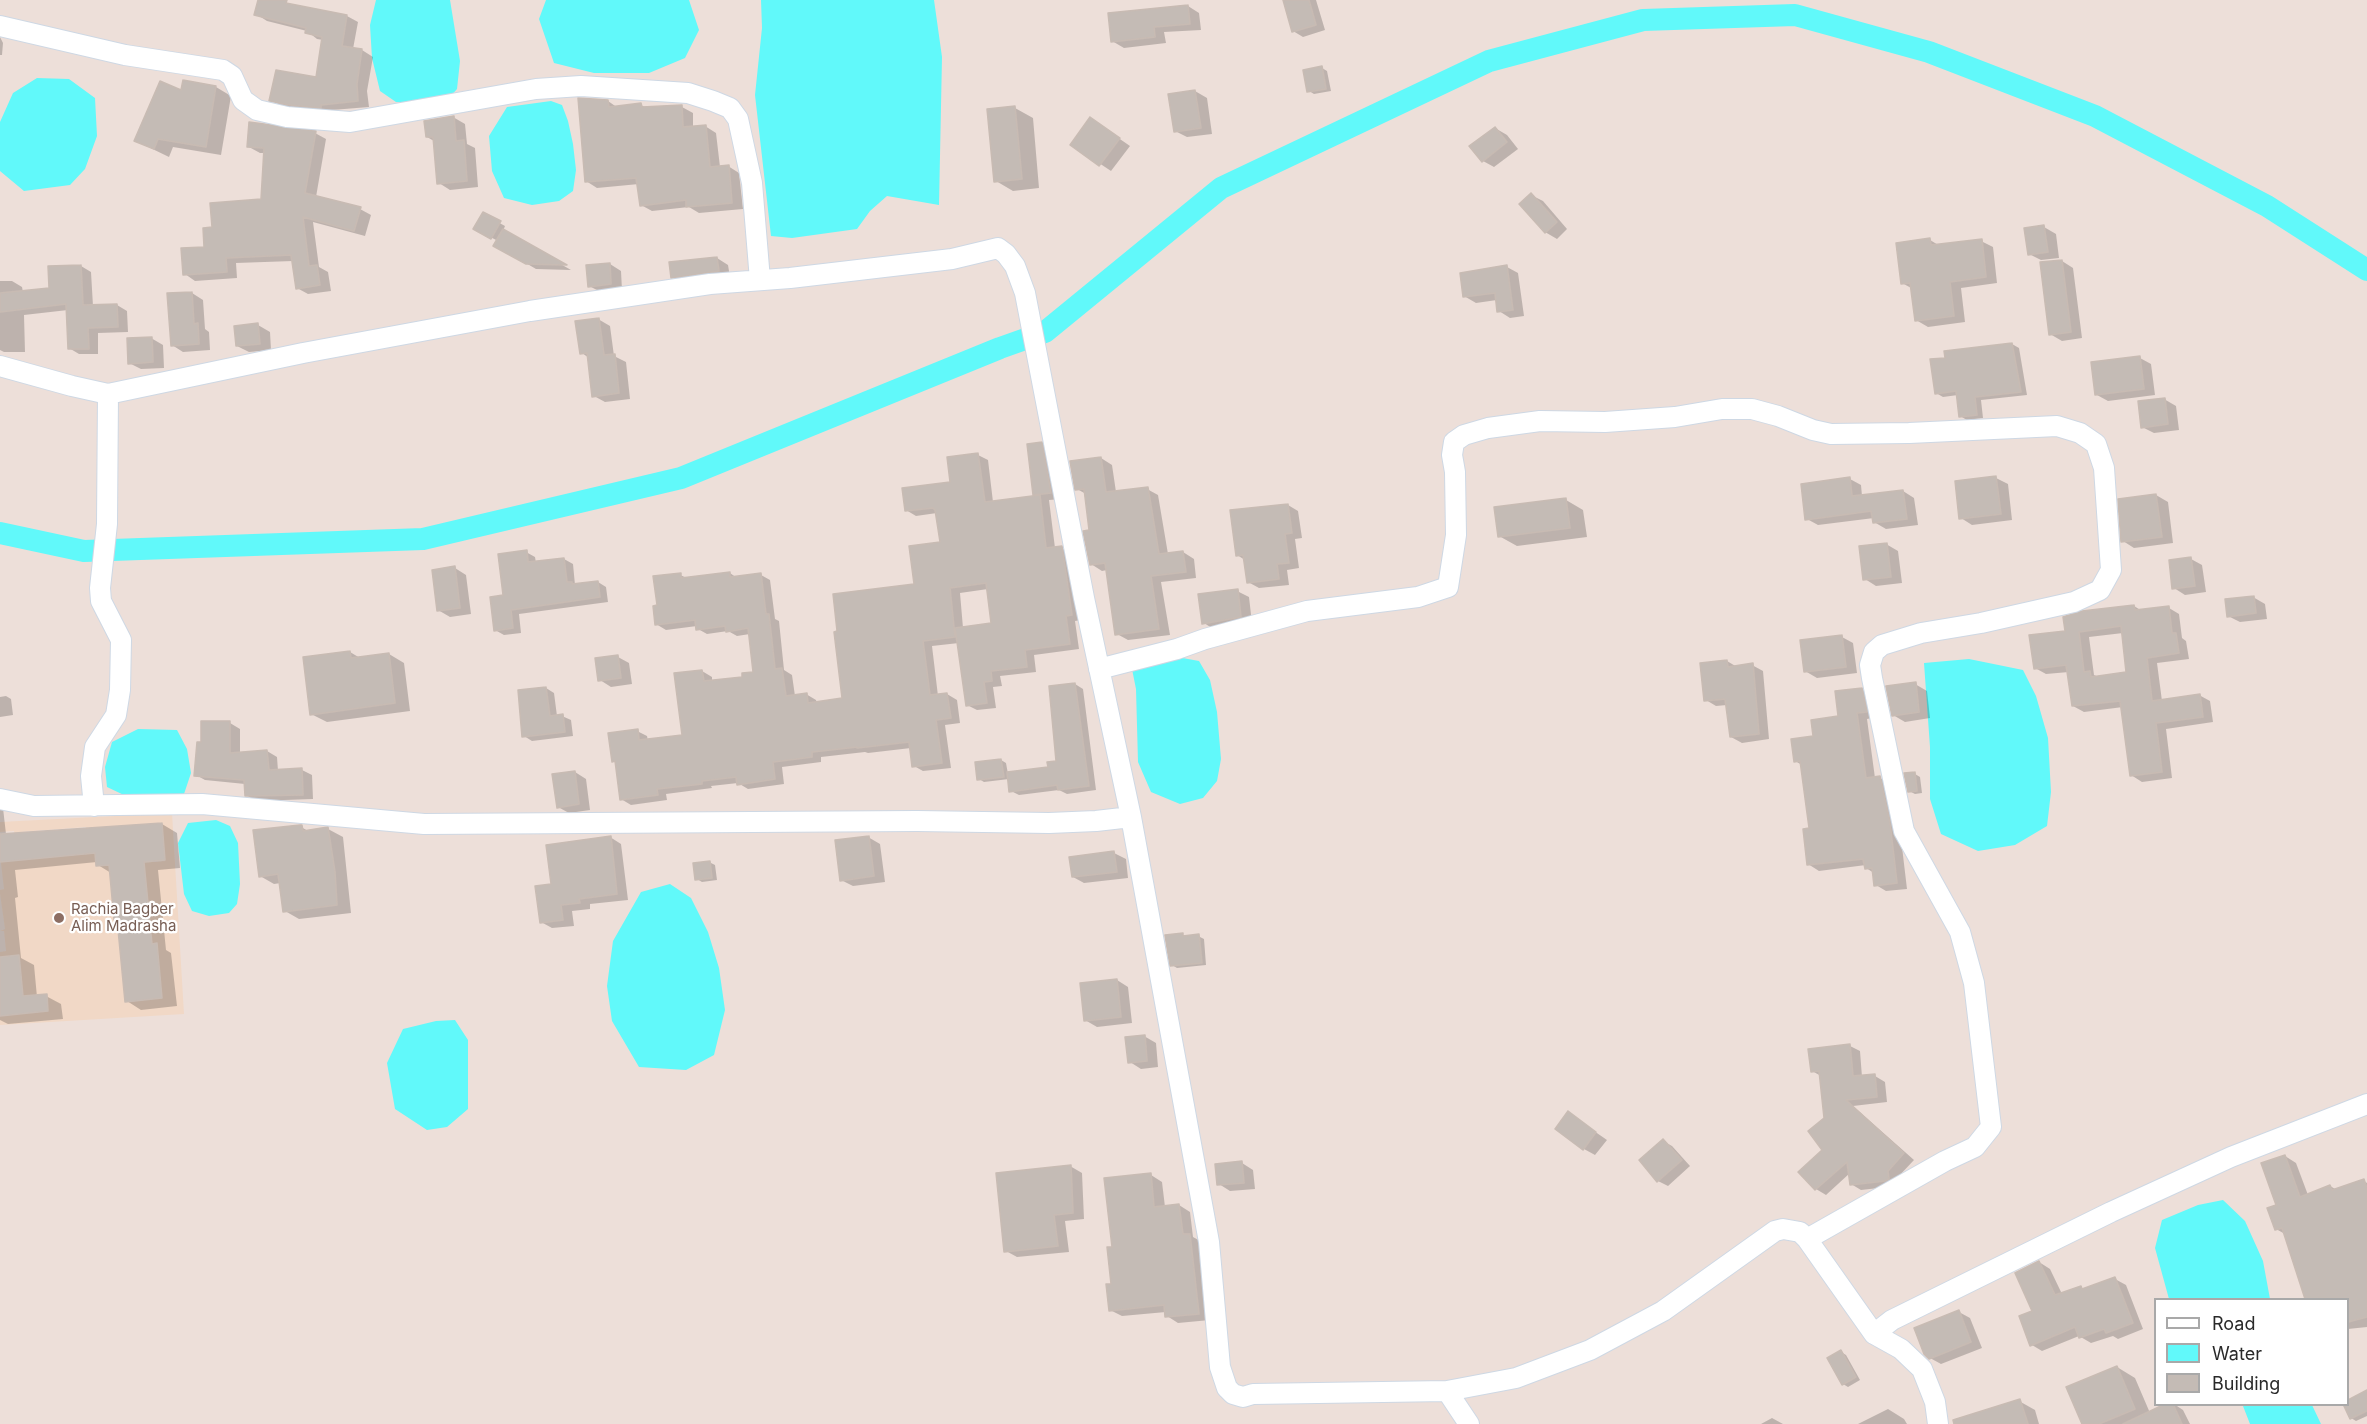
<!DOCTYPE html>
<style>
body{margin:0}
#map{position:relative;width:2367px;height:1424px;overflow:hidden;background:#eddfd9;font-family:Inter,sans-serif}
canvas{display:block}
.legend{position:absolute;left:2154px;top:1298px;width:195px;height:108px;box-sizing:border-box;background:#fff;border:2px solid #a9a9a9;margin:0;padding:8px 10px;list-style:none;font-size:18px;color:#292929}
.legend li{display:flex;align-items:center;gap:12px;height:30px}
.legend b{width:30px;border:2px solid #a9a9a9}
</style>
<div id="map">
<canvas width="2367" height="1424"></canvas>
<ul class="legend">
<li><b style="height:8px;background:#fff"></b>Road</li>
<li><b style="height:16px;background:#61f9fa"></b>Water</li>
<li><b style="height:16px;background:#c4bbb5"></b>Building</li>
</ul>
</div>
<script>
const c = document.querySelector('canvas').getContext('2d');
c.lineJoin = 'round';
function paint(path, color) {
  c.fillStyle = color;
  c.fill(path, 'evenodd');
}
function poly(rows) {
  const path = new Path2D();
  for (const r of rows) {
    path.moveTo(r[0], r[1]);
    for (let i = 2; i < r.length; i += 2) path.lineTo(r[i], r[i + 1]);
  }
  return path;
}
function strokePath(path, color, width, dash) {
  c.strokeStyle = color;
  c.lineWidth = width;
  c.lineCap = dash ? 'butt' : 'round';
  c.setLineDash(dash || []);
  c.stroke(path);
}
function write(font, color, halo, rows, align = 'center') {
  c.font = font + ' Inter,sans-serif';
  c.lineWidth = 4.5;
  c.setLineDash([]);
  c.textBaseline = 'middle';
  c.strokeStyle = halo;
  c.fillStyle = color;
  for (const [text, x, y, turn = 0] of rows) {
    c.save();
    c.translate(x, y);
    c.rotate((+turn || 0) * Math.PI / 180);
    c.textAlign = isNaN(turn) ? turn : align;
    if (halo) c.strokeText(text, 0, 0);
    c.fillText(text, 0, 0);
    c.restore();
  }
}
const education = poly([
 [172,813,184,1014,0,1025,0,1016,48,1011,46,994,23,996,19,955,0,957,0,952,6,951,4,931,0,931,5,929,0,894,0,890,4,889,0,855,16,849,14,831,0,832,0,822],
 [162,823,165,861,97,866,93,829],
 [86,827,88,854,23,859,21,832],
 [147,892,149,916,114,919,112,895],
 [156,943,162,998,126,1002,120,947]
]);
const water = poly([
 [376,0,450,0,460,61,457,89,449,98,425,103,396,102,380,91,372,58,370,25],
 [546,0,689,0,699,30,685,58,649,73,594,73,554,63,539,19],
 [761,0,934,0,942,57,939,205,887,196,870,211,857,229,792,238,771,236,755,95,762,28],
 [37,78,69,79,95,98,97,136,85,169,70,185,24,191,0,171,0,122,13,93],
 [551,101,562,105,568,121,573,144,576,170,573,191,559,201,532,205,504,198,492,171,489,136,507,107],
 [1177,657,1199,661,1210,680,1217,712,1221,759,1217,781,1203,798,1180,804,1151,792,1138,762,1136,689,1132,669],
 [1969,659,2023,670,2036,696,2048,738,2051,792,2047,826,2015,845,1978,851,1941,834,1930,799,1930,747,1924,663],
 [138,729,177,730,187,749,191,773,184,794,161,799,126,796,107,787,105,767,112,742],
 [216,820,230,826,238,843,240,884,237,904,229,913,209,916,192,911,184,894,178,843,188,823],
 [670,884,691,898,708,932,719,968,725,1010,714,1055,686,1070,639,1067,612,1021,607,986,613,941,641,892],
 [455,1020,468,1040,468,1109,447,1127,427,1130,395,1109,387,1063,403,1029,436,1021],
 [2223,1200,2245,1221,2263,1261,2270,1299,2169,1299,2155,1248,2162,1220,2198,1205],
 [2246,1405,2312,1405,2321,1424,2250,1424,2243,1406]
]);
const shadow = poly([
 [259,0,347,16,358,22,353,49,362,50,373,57,367,91,369,107,332,110,332,113,301,111,282,106,271,100,317,79,323,40,317,39,307,31,267,21,256,14],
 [1284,0,1316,0,1325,30,1303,37,1293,31],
 [1188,6,1199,13,1201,30,1164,32,1166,43,1124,48,1112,41],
 [0,37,3,43,2,55,0,55],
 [1322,68,1327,71,1331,91,1314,94,1309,91],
 [184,82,216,87,231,96,221,155,173,147,169,157,136,141,182,92],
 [1195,91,1207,98,1212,134,1187,137,1175,131],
 [608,101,618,108,641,105,648,109,682,107,693,113,693,127,705,126,716,133,720,167,728,166,739,173,743,209,699,213,689,207,652,211,641,205,639,184,597,188,586,181],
 [1015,108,1033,118,1039,188,1013,191,996,181],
 [453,117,465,124,467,144,475,148,478,187,450,190,439,183,434,141,427,137],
 [1091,119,1130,146,1111,171,1072,145],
 [1495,128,1507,135,1518,149,1494,167,1483,161],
 [315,133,326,139,316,197,360,209,371,215,365,236,313,222,319,267,328,272,331,291,308,294,297,288,293,261,236,263,237,278,195,281,185,274,206,249,214,228,262,201,265,153,260,153,249,147],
 [1531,195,1543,201,1567,229,1557,239,1545,232],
 [483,214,505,226,503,231,571,270,536,269,495,245,498,241,475,229],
 [2044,227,2056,234,2059,258,2041,260,2029,254],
 [1930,240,1940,246,1981,241,1993,247,1997,283,1961,288,1965,322,1928,327,1916,320,1913,289,1902,283],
 [717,258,728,265,730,277,683,283,672,277],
 [2062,261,2073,268,2082,338,2062,341,2050,334],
 [610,264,621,271,622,290,601,292,589,286],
 [81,266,91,272,93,306,117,305,127,311,128,332,98,333,98,354,79,354,69,348,68,310,24,315,25,352,4,352,0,350,0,281,12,281,22,287,23,292,51,289],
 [1507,267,1518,273,1524,316,1510,318,1499,311,1497,300,1476,303,1464,296],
 [192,293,203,300,205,329,209,332,210,350,183,352,172,345],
 [598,319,610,326,614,356,626,362,630,399,605,402,594,396,589,358,582,353],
 [258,325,270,332,271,350,249,352,237,346],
 [151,338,163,345,164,368,141,369,129,363],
 [2012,344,2019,348,2027,395,1981,400,1983,418,1967,420,1960,416,1958,395,1943,397,1936,393,1947,359],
 [2140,358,2151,364,2155,395,2108,401,2097,395],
 [2164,399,2176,406,2179,430,2154,433,2142,427],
 [1041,443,1053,450,1062,499,1049,500,1055,548,1061,548,1071,553,1081,620,1075,621,1079,649,1034,655,1036,672,1000,676,1002,686,993,687,996,708,977,710,967,705,959,643,932,646,938,696,947,694,957,700,960,723,945,725,951,768,923,771,914,766,911,748,868,753,865,752,821,757,821,762,782,767,784,784,748,789,738,783,711,786,712,788,666,794,667,800,631,805,621,799,617,763,613,761,637,731,647,736,648,741,684,736,702,671,712,677,712,682,744,678,754,673,750,634,737,636,728,631,707,634,698,629,697,626,666,630,656,624,658,607,680,575,687,578,730,573,737,578,761,575,770,580,775,619,779,621,784,670,792,675,795,696,806,694,816,700,817,703,844,699,942,543,937,513,916,516,906,510,952,484,978,455,988,460,993,502,1039,497,1034,494],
 [988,589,993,624,963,628,960,593],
 [1101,458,1112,465,1116,492,1147,489,1158,495,1168,554,1183,552,1194,559,1196,578,1161,582,1170,635,1128,640,1117,634,1107,570,1102,571,1091,564,1091,532,1086,494,1077,489],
 [1996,478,2008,484,2012,520,1972,525,1961,518],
 [1850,479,1861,485,1862,496,1903,491,1914,498,1918,525,1886,529,1874,522,1874,518,1818,525,1807,519],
 [2156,495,2168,502,2173,543,2134,548,2123,541],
 [1566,500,1583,510,1587,537,1517,546,1499,536],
 [1288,505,1298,511,1302,538,1295,539,1299,568,1287,570,1289,585,1259,588,1248,582,1245,560,1237,555],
 [1886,544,1898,551,1902,583,1876,586,1865,579],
 [526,552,535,557,536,563,564,559,573,564,575,585,598,582,606,587,608,602,519,614,521,633,504,635,495,630,505,597],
 [2191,559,2202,565,2206,592,2185,595,2174,588],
 [455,568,466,575,471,614,450,617,438,610],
 [1237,591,1249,597,1252,623,1215,630,1204,623],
 [2253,597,2265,604,2267,619,2240,622,2228,616],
 [2134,606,2142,611,2169,608,2179,614,2182,638,2186,641,2189,659,2157,663,2162,701,2199,695,2210,701,2213,722,2166,729,2172,778,2142,782,2131,775,2123,707,2084,712,2073,706,2069,672,2046,674,2035,668,2066,632],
 [2123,633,2128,674,2099,677,2094,675,2089,637],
 [1842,637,1853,643,1857,673,1817,678,1805,671],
 [350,652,360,658,389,654,404,663,410,711,327,722,311,714],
 [618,657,629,663,632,684,611,687,600,680],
 [1727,661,1737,667,1752,665,1763,671,1769,739,1742,743,1731,737,1727,705,1716,706,1706,700],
 [1075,684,1083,689,1096,790,1067,794,1059,790,1019,795,1011,791,1009,779,984,782,979,779,1001,760,1006,763,1008,774,1049,769,1058,762],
 [1915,684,1927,691,1930,718,1905,722,1893,715],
 [546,688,554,693,557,716,562,716,571,720,573,736,532,741,524,736],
 [1861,689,1872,695,1877,717,1867,719,1875,778,1880,778,1891,784,1900,830,1907,889,1886,891,1876,885,1874,873,1866,868,1866,865,1819,871,1808,864,1811,830,1802,765,1795,761,1814,738,1840,718],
 [6,696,11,699,13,715,0,717,0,697],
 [203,723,230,723,240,729,240,754,267,751,277,757,278,771,302,770,312,775,313,799,256,801,246,795,245,784,205,780,196,775,203,744],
 [575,772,586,779,590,810,569,813,558,807],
 [1915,774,1920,777,1922,793,1915,794,1909,791],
 [0,807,3,808,6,834,162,824,177,833,180,868,158,870,166,950,171,953,177,1006,141,1010,127,1001,119,921,115,919,111,873,98,865,97,862,15,870,18,897,15,898,21,958,34,965,37,997,46,996,61,1004,63,1019,8,1024,0,1020],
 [301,827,310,832,328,829,343,837,351,913,299,919,285,911,281,883,274,884,260,876],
 [610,837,621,844,628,900,590,904,590,909,572,911,574,926,552,928,541,922,553,885],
 [868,837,880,844,885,882,853,886,841,880],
 [1114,853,1126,859,1128,878,1084,883,1073,877],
 [709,862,715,865,717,880,702,882,697,879],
 [1167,936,1198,936,1204,939,1206,965,1177,968,1172,965],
 [1117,980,1128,987,1132,1023,1097,1027,1085,1020],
 [1144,1036,1156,1043,1158,1067,1141,1069,1130,1062],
 [1850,1046,1860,1051,1862,1077,1875,1076,1885,1082,1887,1102,1853,1106,1914,1160,1898,1177,1896,1186,1861,1190,1851,1184,1850,1173,1826,1195,1816,1189,1800,1172,1824,1150,1825,1119,1821,1076,1812,1071],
 [1568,1113,1607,1140,1595,1155,1584,1149],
 [1663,1141,1672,1146,1690,1166,1668,1186,1658,1181,1641,1160],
 [2285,1156,2296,1163,2308,1195,2330,1186,2337,1190,2364,1181,2367,1183,2367,1327,2348,1329,2348,1300,2306,1300,2285,1234,2276,1229],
 [1242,1163,1253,1170,1255,1189,1230,1191,1219,1184],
 [1070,1166,1082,1173,1084,1219,1065,1221,1069,1252,1017,1257,1006,1251],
 [1151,1175,1162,1182,1165,1207,1179,1205,1190,1212,1193,1237,1202,1242,1210,1320,1178,1323,1167,1316,1166,1312,1122,1316,1110,1310,1114,1248],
 [2039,1262,2050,1269,2062,1294,2081,1288,2085,1290,2115,1279,2126,1285,2143,1329,2118,1339,2113,1336,2091,1343,2079,1336,2042,1351,2032,1345],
 [1959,1312,1970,1318,1982,1348,1941,1364,1930,1358],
 [1841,1352,1846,1355,1860,1380,1848,1387,1843,1384],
 [2117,1367,2135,1378,2150,1413,2169,1404,2174,1404,2183,1410,2190,1424,2083,1424],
 [2365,1393,2367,1394,2367,1416,2356,1421,2351,1418,2348,1401],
 [2019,1401,2035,1410,2039,1424,1973,1424],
 [1888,1409,1904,1419,1907,1424,1858,1424],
 [1772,1418,1783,1424,1761,1424]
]);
const canal = poly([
 [0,533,84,551,423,539,681,478,1000,348,1045,332,1221,188,1489,61,1643,20,1795,15,1929,52,2095,116,2267,206,2367,270]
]);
const building = poly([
 [258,0,287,0,286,3,347,15,342,46,362,49,357,84,358,101,321,105,321,108,289,105,269,101,276,70,316,77,322,37,305,33,306,28,254,15,258,0],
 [1283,0,1309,0,1316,25,1292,32,1283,0],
 [1188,5,1190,24,1154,27,1155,37,1111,42,1108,13,1188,5],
 [1322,66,1326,89,1307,92,1303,70,1322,66],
 [183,80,216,86,206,147,158,139,154,149,134,141,160,81,181,90,183,80],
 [1195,90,1201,128,1174,132,1168,94,1195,90],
 [578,98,608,100,609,107,641,103,642,107,682,105,683,127,706,125,710,167,729,165,732,203,686,207,686,200,640,206,636,178,585,182,578,98],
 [1015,106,1022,179,994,182,987,109,1015,106],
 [454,116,456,141,464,140,467,181,437,184,433,137,426,137,424,121,454,116],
 [1090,117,1120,138,1099,166,1070,145,1090,117],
 [249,122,316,131,305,193,361,207,354,231,303,217,309,266,317,265,320,285,296,289,291,255,226,258,227,272,183,275,181,248,204,247,203,228,212,227,210,203,261,199,264,148,247,147,249,122],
 [1495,127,1507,142,1482,162,1469,146,1495,127],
 [1531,193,1557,222,1545,233,1519,204,1531,193],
 [483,212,501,221,491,239,473,229,483,212],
 [2044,225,2048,252,2028,255,2024,228,2044,225],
 [503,229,567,265,526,264,493,246,503,229],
 [1930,238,1931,245,1982,239,1986,277,1950,282,1954,316,1915,321,1910,283,1901,284,1896,243,1930,238],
 [717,257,719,271,671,278,669,262,717,257],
 [2062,260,2071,332,2049,335,2040,262,2062,260],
 [610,263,611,284,588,287,586,265,610,263],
 [81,265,83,305,117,304,118,327,88,328,89,349,68,349,66,304,0,312,0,293,49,288,48,266,81,265],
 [1507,265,1513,310,1497,312,1495,293,1463,297,1460,273,1507,265],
 [192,292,194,324,198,323,199,344,171,346,167,293,192,292],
 [599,318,604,355,615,354,619,393,592,397,587,353,580,354,575,321,599,318],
 [258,323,260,344,236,346,234,326,258,323],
 [152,337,153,362,128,364,127,338,152,337],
 [2012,343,2021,392,1975,397,1977,415,1959,417,1956,391,1935,394,1930,359,1945,358,1944,351,2012,343],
 [2140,356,2144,389,2095,395,2091,362,2140,356],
 [2165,398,2168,424,2141,428,2138,401,2165,398],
 [1042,442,1051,493,1033,495,1027,444,1042,442],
 [978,453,985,502,1040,495,1046,548,1062,546,1072,615,1066,616,1070,644,1025,650,1027,667,991,671,992,681,984,682,987,703,966,706,955,628,991,623,986,583,950,588,955,637,923,641,930,695,947,693,951,718,936,720,942,763,912,767,909,742,857,748,857,747,812,752,812,757,773,762,775,779,737,785,736,777,702,781,702,784,657,789,658,795,620,800,615,761,612,762,608,733,638,729,639,740,682,735,674,673,702,670,704,681,742,677,742,673,753,672,748,628,726,632,725,626,696,630,695,620,655,625,653,606,657,605,653,576,681,573,681,578,730,572,730,577,761,573,766,614,769,614,775,669,782,668,786,696,807,693,808,703,842,698,834,632,837,631,833,594,914,584,909,546,940,542,935,510,933,508,905,511,902,488,950,482,947,457,978,453],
 [1101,457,1106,492,1148,487,1159,554,1183,551,1186,572,1151,576,1159,629,1115,635,1105,563,1090,565,1083,531,1089,530,1084,489,1075,490,1070,461,1101,457],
 [1996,476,2001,514,1959,519,1955,481,1996,476],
 [1850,477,1852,496,1903,490,1907,519,1873,523,1871,511,1805,520,1801,484,1850,477],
 [2156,494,2162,537,2121,542,2118,499,2156,494],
 [1566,498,1570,528,1498,537,1494,507,1566,498],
 [1288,504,1292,533,1285,534,1289,563,1277,564,1279,579,1247,583,1243,555,1236,556,1230,510,1288,504],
 [1887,543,1891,577,1863,580,1859,546,1887,543],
 [527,550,528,562,564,558,567,582,572,582,572,584,598,581,600,597,511,610,513,628,494,631,490,597,503,595,498,554,527,550],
 [2191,557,2195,586,2172,589,2169,560,2191,557],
 [455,566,460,608,437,611,432,570,455,566],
 [1238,589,1241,617,1202,624,1198,594,1238,589],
 [2254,596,2256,613,2227,617,2225,599,2254,596],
 [2134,605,2135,610,2169,606,2172,633,2176,633,2179,653,2147,658,2152,701,2200,694,2203,717,2156,723,2162,772,2130,776,2120,701,2072,706,2066,665,2034,669,2029,635,2065,631,2063,617,2082,611,2134,605],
 [2121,626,2126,672,2091,677,2090,671,2084,672,2079,632,2121,626],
 [1842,635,1846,667,1804,672,1800,640,1842,635],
 [350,651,351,658,389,653,395,703,310,715,303,657,350,651],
 [618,655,621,678,598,681,595,658,618,655],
 [1727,660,1728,667,1753,663,1759,734,1730,737,1725,699,1704,701,1700,663,1727,660],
 [1916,682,1919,712,1892,716,1886,686,1916,682],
 [1075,683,1089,786,1058,790,1057,785,1009,792,1007,772,1048,767,1047,762,1056,761,1049,686,1075,683],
 [546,687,550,716,563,714,565,732,522,737,518,690,546,687],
 [1862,688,1867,712,1857,713,1866,778,1880,776,1890,823,1897,883,1874,886,1872,868,1865,869,1863,859,1807,865,1803,829,1809,828,1800,761,1794,762,1791,739,1813,736,1811,720,1838,716,1835,691,1862,688],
 [201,721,230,721,230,753,267,750,269,770,302,768,303,795,245,796,244,780,194,776,197,742,201,742,201,721],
 [1001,759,1004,777,977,780,975,762,1001,759],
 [575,771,579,804,557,808,552,774,575,771],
 [1915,772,1917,791,1908,792,1904,773,1915,772],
 [162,823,165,860,144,862,152,944,157,943,162,998,125,1002,117,919,114,920,109,865,96,866,95,853,0,862,0,834,162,823],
 [300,825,302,825,303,831,328,827,335,872,337,905,283,912,278,874,259,877,253,830,300,825],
 [611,836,617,894,579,899,580,903,561,905,563,920,540,923,535,886,551,884,546,845,611,836],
 [869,836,874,876,840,881,835,840,869,836],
 [1114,851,1117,872,1072,877,1069,857,1114,851],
 [710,861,712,878,695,880,693,863,710,861],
 [1183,933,1183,936,1199,934,1202,963,1170,966,1165,935,1183,933],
 [19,955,23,996,47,994,48,1011,0,1016,0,957,19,955],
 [1117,979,1121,1017,1084,1021,1080,983,1117,979],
 [1145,1035,1147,1061,1128,1063,1125,1037,1145,1035],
 [1850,1044,1853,1076,1875,1074,1877,1097,1846,1100,1904,1153,1888,1171,1889,1179,1885,1181,1850,1185,1847,1162,1815,1190,1798,1172,1822,1150,1808,1131,1824,1118,1819,1071,1811,1072,1808,1049,1850,1044],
 [1568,1111,1596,1132,1583,1150,1555,1129,1568,1111],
 [1663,1139,1682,1160,1657,1182,1639,1160,1663,1139],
 [2285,1155,2300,1197,2330,1185,2332,1190,2364,1179,2367,1188,2367,1317,2348,1322,2348,1299,2305,1299,2282,1228,2275,1230,2267,1208,2276,1205,2261,1163,2285,1155],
 [1242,1161,1244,1183,1217,1185,1215,1164,1242,1161],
 [1071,1165,1073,1213,1054,1215,1058,1246,1004,1252,996,1173,1071,1165],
 [1151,1173,1154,1207,1179,1204,1183,1234,1190,1234,1199,1314,1165,1317,1164,1305,1109,1311,1106,1284,1111,1284,1107,1247,1112,1247,1104,1178,1151,1173],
 [2039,1261,2055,1295,2081,1286,2082,1289,2115,1277,2133,1323,2106,1333,2104,1329,2079,1338,2075,1327,2030,1346,2019,1316,2032,1311,2015,1273,2039,1261],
 [1959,1310,1971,1342,1929,1359,1924,1354,1914,1328,1959,1310],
 [1841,1350,1856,1377,1842,1385,1827,1358,1841,1350],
 [2117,1366,2135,1409,2099,1424,2082,1424,2066,1387,2117,1366],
 [2367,1390,2367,1411,2350,1419,2343,1404,2348,1404,2348,1400,2367,1390],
 [2020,1399,2028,1424,1954,1424,1953,1420,2020,1399],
 [2165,1404,2173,1404,2182,1424,2123,1424,2165,1404]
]);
const minor = poly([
 [0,26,125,55,223,70,232,76,243,100,257,110,287,117,350,122,536,89,581,86,688,93,713,101,730,108,738,119,752,183,760,280],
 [0,366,72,386,108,394,107,524,100,588,101,601,121,640,120,690,116,715,95,747,91,776,94,806],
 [108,394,303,353,530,311,710,284,790,278,952,259,998,248,1006,254,1015,266,1025,293,1084,598,1131,817,1209,1242,1220,1367,1227,1388,1233,1394,1243,1397,1253,1394,1447,1391,1516,1378,1590,1350,1663,1311,1775,1231,1783,1229,1800,1232,1807,1239,1874,1334,1901,1349,1922,1369,1935,1402,1938,1424],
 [1099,669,1177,649,1205,639,1307,611,1418,597,1448,587,1456,535,1455,472,1452,455,1454,442,1464,435,1488,428,1540,421,1605,422,1675,417,1722,409,1752,409,1778,416,1813,430,1831,434,1909,433,2057,426,2080,433,2096,444,2104,468,2111,570,2100,590,2074,602,1981,623,1921,633,1882,645,1874,652,1870,665,1872,678,1904,831,1960,932,1974,983,1991,1127,1975,1147,1945,1161,1807,1239],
 [0,799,34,806,202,804,424,824,917,821,1049,823,1096,821,1131,817],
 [1874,1334,1892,1320,2111,1212,2231,1157,2367,1104],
 [1447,1391,1469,1424]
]);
const markers = [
 [59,918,6,"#8d6e63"]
];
const educationNames = [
 ["Rachia Bagber",71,909],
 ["Alim Madrasha",71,926]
];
paint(education, '#f1d8c6');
paint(water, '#61f9fa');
paint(shadow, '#0003');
strokePath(canal, '#61f9fa', 22);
paint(building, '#c4bbb5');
strokePath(building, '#c8bbb3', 1.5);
strokePath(minor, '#ced8e4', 22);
strokePath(minor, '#fff', 20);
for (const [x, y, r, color] of markers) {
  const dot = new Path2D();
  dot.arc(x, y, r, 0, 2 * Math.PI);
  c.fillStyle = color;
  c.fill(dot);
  strokePath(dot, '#fff', 2);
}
write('15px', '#785e54', '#fff', educationNames, 'left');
</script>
